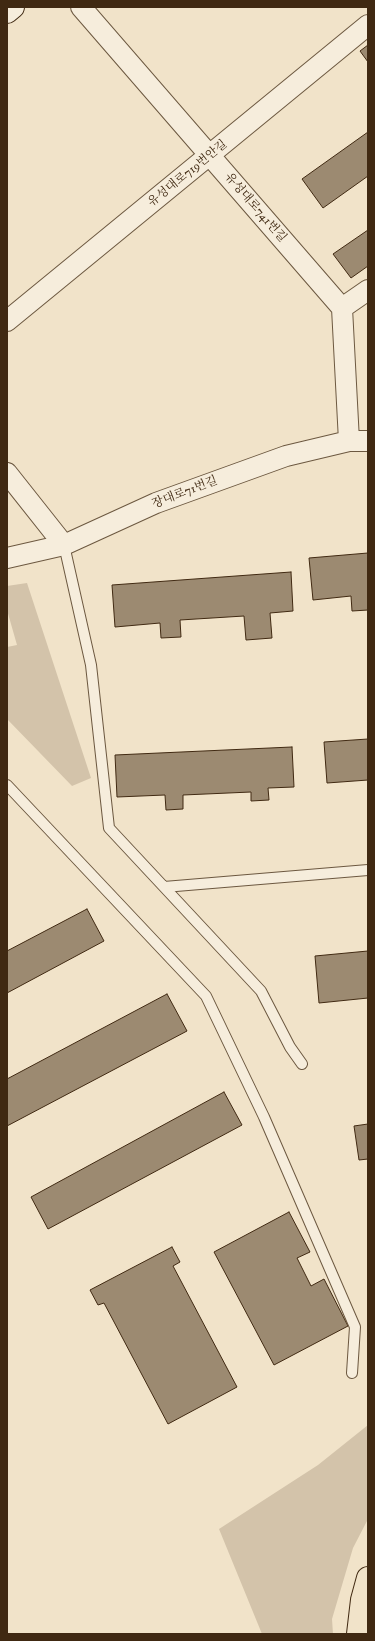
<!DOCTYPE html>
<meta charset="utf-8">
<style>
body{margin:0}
#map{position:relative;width:375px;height:1641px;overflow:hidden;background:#f1e3c9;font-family:"IM FELL DW Pica",serif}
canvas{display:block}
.frame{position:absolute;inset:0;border:8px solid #402912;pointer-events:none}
</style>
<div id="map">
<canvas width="375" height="1641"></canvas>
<div class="frame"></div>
</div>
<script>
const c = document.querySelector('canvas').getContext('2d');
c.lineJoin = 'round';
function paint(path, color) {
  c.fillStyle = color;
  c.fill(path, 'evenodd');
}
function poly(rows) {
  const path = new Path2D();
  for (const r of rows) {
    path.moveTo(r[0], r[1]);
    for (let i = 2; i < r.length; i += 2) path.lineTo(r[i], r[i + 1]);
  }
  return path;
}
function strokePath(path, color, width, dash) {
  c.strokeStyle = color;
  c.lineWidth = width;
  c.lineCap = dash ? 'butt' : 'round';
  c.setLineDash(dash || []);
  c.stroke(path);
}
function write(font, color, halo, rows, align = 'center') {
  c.font = font + ' "IM FELL DW Pica","Noto Serif KR",serif';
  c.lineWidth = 3.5;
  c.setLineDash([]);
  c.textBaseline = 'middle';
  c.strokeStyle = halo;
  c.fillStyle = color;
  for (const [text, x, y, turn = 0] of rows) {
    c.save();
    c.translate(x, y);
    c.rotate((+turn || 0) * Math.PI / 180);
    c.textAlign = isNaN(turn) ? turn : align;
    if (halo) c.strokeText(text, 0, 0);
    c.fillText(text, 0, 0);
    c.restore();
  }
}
const green = poly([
 [27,583,91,778,72,786,7,719,7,647,17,645,7,610,7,586],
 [368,1425,368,1519,353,1548,332,1619,333,1634,262,1634,219,1529,318,1465]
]);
const building = poly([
 [368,45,368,62,360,51,368,45],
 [368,132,368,176,323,208,302,179,368,132],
 [368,230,368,266,351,278,333,254,368,230],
 [368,553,368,610,352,611,351,596,313,600,309,558,368,553],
 [291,572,293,611,270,613,272,638,246,640,244,616,180,620,181,637,161,638,160,623,115,627,112,585,291,572],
 [368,739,368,780,327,783,324,742,368,739],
 [292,747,294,787,268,788,269,800,251,801,251,792,183,795,183,809,166,810,165,795,117,797,115,755,292,747],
 [87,909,104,941,7,993,7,951,87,909],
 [368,951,368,998,319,1003,315,956,368,951],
 [167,994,187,1031,7,1126,7,1079,167,994],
 [224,1092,242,1125,48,1229,31,1197,224,1092],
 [368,1124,368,1159,359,1160,354,1126,368,1124],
 [289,1212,310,1252,297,1258,311,1286,324,1279,348,1326,274,1365,214,1252,289,1212],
 [172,1247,180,1262,173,1266,237,1387,168,1424,104,1303,98,1305,90,1290,172,1247]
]);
const service = poly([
 [64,545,91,665,109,828,261,991,290,1047,302,1064],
 [7,785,206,996,264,1117,355,1327,352,1373],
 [164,887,368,870]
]);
const minor = poly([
 [81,7,342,308,349,441],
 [342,308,368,290],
 [7,321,368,25],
 [7,473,64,545],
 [7,558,64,545,156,503,286,456,349,441,368,441]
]);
const secondary = poly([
 [7,12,13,7]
]);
const motorway = poly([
 [358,1634,362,1600,368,1578]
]);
const streetNames = [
 ["유성대로719번안길",188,174,-39],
 ["유성대로741번길",255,208,49],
 ["장대로71번길",185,493,-21]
];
paint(green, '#d3c3aa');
paint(building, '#9c8a71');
strokePath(building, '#402912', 1);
strokePath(service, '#6c5840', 12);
strokePath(minor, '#6c5840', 22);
strokePath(secondary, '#402912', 24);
strokePath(motorway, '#402912', 24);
strokePath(service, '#f6eddc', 10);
strokePath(minor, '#f6eddc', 20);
strokePath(secondary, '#f6eddc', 22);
strokePath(motorway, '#f1e3c9', 22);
write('12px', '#402912', '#f6eddc', streetNames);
</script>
